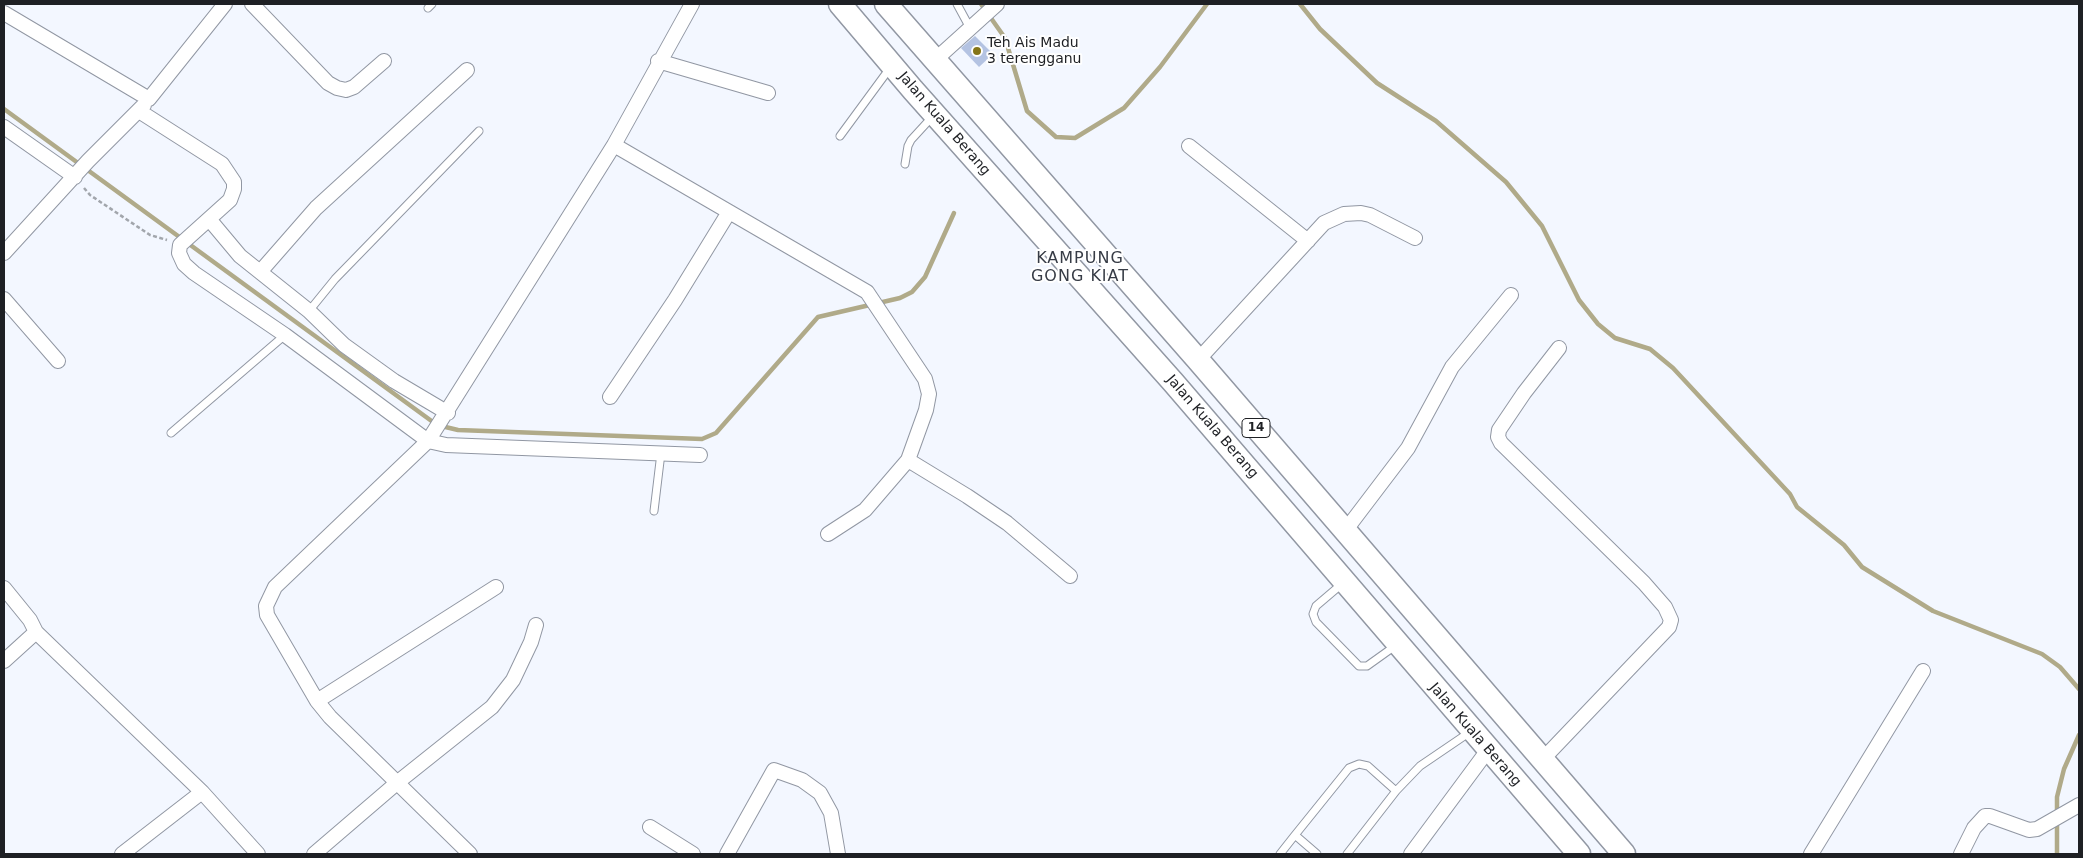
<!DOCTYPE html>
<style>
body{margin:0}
#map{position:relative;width:2083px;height:858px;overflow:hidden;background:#f3f7ff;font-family:"DejaVu Sans",sans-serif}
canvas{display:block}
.frame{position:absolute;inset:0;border:5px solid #1e2024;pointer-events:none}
</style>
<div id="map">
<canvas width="2083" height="858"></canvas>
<div class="frame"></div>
</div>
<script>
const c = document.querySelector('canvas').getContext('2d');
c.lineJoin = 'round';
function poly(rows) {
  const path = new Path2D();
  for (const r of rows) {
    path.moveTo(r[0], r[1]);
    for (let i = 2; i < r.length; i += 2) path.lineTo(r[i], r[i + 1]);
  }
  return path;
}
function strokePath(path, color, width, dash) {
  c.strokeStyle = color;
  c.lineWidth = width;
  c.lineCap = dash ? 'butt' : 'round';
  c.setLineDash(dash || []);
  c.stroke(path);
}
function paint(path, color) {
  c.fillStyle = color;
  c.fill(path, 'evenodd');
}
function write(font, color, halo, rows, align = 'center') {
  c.font = font + ' "DejaVu Sans",sans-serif';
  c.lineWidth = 4;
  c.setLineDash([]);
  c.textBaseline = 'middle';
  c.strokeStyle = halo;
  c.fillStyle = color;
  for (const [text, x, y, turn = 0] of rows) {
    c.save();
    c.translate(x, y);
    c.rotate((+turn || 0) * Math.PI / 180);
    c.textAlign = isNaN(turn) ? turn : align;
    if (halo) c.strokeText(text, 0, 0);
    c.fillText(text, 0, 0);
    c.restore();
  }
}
const stream = poly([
 [981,4,1005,38,1027,111,1056,137,1075,138,1124,108,1160,67,1207,4],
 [1300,4,1320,29,1377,83,1436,121,1506,182,1542,226,1579,300,1598,324,1615,338,1650,349,1673,368,1790,494,1797,507,1844,545,1862,567,1933,611,2042,654,2060,667,2079,689],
 [4,109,437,425,458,430,702,439,716,433,818,317,900,298,912,292,925,277,954,213],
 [2057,854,2057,797,2064,769,2079,735]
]);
const building = poly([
 [975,36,993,54,979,67,961,48]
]);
const path = poly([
 [84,188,90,195,150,235,167,240]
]);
const service = poly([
 [957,4,970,28],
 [428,8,432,4],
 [840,136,890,68],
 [905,164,908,146,911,140,933,116],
 [309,311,335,279,479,131],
 [171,433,285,335],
 [654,511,661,453],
 [1343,583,1316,606,1313,614,1316,622,1359,666,1367,666,1395,646],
 [1280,854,1295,835],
 [1317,854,1295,835,1349,768,1359,764,1368,766,1396,791],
 [1347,854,1396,791,1420,766,1470,732]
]);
const minor = poly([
 [252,4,328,83,337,88,346,90,354,87,384,61],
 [4,13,149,99,225,4],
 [935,60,997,4],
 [658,61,768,93],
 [139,111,222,164,234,182,234,189,230,200,180,245,179,253,184,264,194,273,285,335,428,441,275,587,266,606,267,615,317,701,330,717,470,854],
 [4,127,75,177],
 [614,145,867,292,925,379,929,394,926,410,908,460,865,510,828,534],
 [1189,146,1308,241],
 [209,219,240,256,309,311,344,345,394,381,448,413],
 [4,253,88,161,144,105],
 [260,272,316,208,467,70],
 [4,299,58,361],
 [1198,360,1324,223,1344,214,1361,213,1370,215,1415,238],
 [610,397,675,300,729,212],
 [428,441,614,145,692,4],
 [428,441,446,445,700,455],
 [908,460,967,496,1007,523,1070,576],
 [1345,531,1408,448,1452,367,1511,295],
 [4,588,30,620,36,632,4,661],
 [36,632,202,792,258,854],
 [317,701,496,587],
 [1542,760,1669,627,1671,620,1665,607,1644,583,1501,443,1498,437,1499,430,1524,393,1559,348],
 [650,827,693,854],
 [122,854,202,792],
 [314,854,398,782,492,707,513,680,531,642,536,625],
 [727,854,774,770,802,780,820,793,831,813,838,854],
 [1411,854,1488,750],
 [1811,854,1923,671],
 [1961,854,1974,828,1985,816,1990,816,2029,830,2037,829,2079,805]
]);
const trunk = poly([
 [840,4,913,90,1173,382,1579,854],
 [886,4,1198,360,1624,854]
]);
const markers = [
 [977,51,5,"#857518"]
];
const shields = [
 [1256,428,28]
];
const shieldNames = [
 ["14",1256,428]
];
const poiNames = [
 ["Teh Ais Madu",987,43],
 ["3 terengganu",987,59]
];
const streetNames = [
 ["Jalan Kuala Berang",944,124,49],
 ["Jalan Kuala Berang",1212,427,49],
 ["Jalan Kuala Berang",1475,735,49]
];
const quarterNames = [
 ["KAMPUNG",1080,259],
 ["GONG KIAT",1080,277]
];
strokePath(stream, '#b0aa89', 4.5);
paint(building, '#b4c3e2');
strokePath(service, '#9197a3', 9);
strokePath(minor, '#9197a3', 16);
strokePath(trunk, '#9197a3', 25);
strokePath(path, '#a2a6ac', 2.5, [4, 2.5]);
strokePath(service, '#fff', 7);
strokePath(minor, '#fff', 14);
strokePath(trunk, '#fff', 22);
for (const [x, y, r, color] of markers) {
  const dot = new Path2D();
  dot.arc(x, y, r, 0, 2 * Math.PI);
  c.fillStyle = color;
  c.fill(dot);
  strokePath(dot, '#fff', 2);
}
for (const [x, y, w] of shields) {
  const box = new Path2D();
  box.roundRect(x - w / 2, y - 9.5, w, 19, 4);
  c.fillStyle = '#fff';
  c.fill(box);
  strokePath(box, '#1e2024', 1);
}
write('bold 12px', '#1e2024', null, shieldNames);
write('14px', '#1e2024', '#fff', poiNames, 'left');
write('14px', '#1e2024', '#fff', streetNames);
c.letterSpacing = '1px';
write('16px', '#373c46', '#fff', quarterNames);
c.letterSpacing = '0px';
</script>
